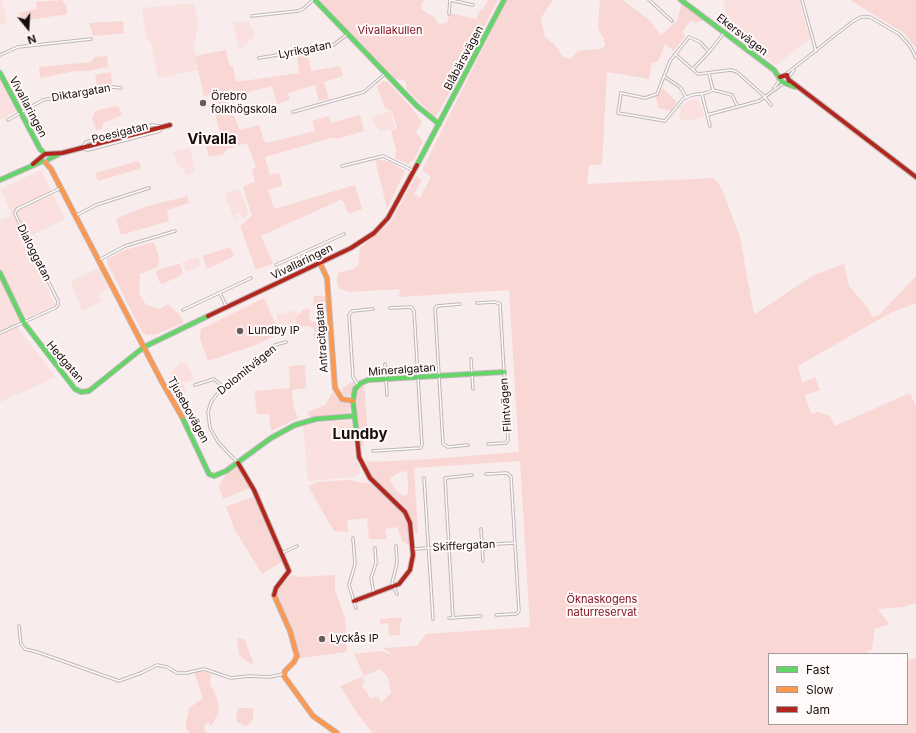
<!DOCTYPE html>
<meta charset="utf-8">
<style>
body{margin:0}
#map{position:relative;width:916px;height:733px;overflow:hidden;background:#f8ecec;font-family:Inter,sans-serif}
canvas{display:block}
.legend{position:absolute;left:768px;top:653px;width:140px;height:72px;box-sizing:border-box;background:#fff9f9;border:1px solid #a29b9b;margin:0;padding:5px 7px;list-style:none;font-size:12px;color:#170e0d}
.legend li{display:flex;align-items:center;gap:8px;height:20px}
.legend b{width:20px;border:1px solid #a29b9b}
.north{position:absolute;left:8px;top:8px;width:40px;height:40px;-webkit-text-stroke:3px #fff9f9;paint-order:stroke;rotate:162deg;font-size:11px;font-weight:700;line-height:16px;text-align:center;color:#170e0d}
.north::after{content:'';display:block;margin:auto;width:14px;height:18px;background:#170e0d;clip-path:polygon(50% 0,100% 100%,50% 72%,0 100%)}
</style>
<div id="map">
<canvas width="916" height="733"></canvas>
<ul class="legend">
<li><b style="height:5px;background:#63d668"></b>Fast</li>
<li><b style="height:5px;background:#ff974d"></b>Slow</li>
<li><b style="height:5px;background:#b3261e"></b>Jam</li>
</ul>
<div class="north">N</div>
</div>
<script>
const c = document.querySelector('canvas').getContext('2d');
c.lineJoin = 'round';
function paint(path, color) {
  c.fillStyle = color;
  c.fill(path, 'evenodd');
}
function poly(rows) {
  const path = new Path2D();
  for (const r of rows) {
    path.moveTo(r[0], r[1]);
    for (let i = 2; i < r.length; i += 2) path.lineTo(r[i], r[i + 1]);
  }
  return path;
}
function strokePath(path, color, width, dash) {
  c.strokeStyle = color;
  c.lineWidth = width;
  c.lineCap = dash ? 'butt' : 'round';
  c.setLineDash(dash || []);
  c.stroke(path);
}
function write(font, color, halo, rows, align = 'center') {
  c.font = font + ' Inter,sans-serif';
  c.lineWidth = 4;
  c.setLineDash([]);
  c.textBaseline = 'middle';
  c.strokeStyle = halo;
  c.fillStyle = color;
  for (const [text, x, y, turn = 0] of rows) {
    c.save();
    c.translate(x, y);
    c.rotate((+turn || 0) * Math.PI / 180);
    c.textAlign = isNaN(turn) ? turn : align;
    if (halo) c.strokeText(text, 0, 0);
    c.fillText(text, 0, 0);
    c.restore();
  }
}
const built = poly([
 [0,0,2,0,7,22,0,25],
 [723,0,799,0,810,39,776,65,731,31],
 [194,3,198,24,194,46,198,70,158,78,151,42,146,38,142,8],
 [249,21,255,36,239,50,233,22],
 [0,80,16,111,0,120],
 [698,99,704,114,703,117,688,121,682,120,678,116,682,112,679,108,681,106,690,100],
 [391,111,395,129,379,131,378,128,376,128,372,116],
 [190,147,195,171,186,176,181,165,178,166,173,152],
 [41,170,65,219,22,240,56,305,14,323,56,377,0,402,0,221,12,215,1,189],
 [239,189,249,213,242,220,240,213,235,214,237,219,234,219,225,194],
 [198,257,200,265,186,272,182,262],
 [97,269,99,269,109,288,98,293,102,301,82,311,71,281],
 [296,310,303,323,294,326,293,324,282,329,276,315],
 [181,361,188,364,194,379,183,383,186,392,178,396,175,387,171,384,170,375],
 [352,421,354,449,361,473,352,477,308,481,303,425,323,422]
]);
const green = poly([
 [62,0,67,7,67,14,22,21,19,13,37,9,36,2],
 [319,0,425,0,422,3,421,9,435,18,438,24,447,23,450,13,476,19,480,10,483,9,488,0,498,0,447,97,437,115,433,116,407,90,406,83,403,80,394,79],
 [507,0,553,0,541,18,545,37,555,45,563,57,571,59,578,51,600,49,605,46,604,39,598,29,600,0,623,0,649,20,661,35,678,20,681,4,703,20,695,23,691,20,682,32,685,36,674,51,665,44,658,62,652,62,649,79,607,72,602,165,589,165,587,184,714,178,722,189,740,237,754,315,812,276,844,264,849,286,867,307,873,317,879,315,916,276,916,303,892,312,798,366,802,383,815,377,820,390,805,395,811,414,818,412,830,416,835,426,910,393,916,407,916,603,902,607,878,609,889,624,875,629,872,649,865,654,769,654,769,724,907,724,907,660,916,658,916,733,373,733,358,715,340,686,362,677,364,681,362,688,365,689,370,698,378,697,381,703,391,693,388,677,380,669,364,676,354,654,381,651,394,656,383,648,417,646,426,634,530,627,520,461,414,468,418,533,416,534,411,518,405,507,374,479,370,473,366,460,372,462,430,459,519,452,509,290,399,297,400,289,349,292,339,288,336,280,339,272,351,270,358,266,360,248,390,223,416,176,422,180,414,194,420,198,431,177,422,170],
 [402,471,407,472,408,482,408,494,404,496,396,491,390,480,392,477],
 [850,0,916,0,916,48,904,33],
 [123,21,124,33,96,36,93,35,89,23],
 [226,50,229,65,233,67,236,82,299,73,297,56,308,54,311,71,340,66,343,76,324,82,329,99,319,101,315,85,288,93,290,100,277,104,272,86,225,98,213,105,210,95,204,96,195,56],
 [107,56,108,67,88,71,75,71,40,78,39,67,91,62,95,57],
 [111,72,112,84,97,86,95,75],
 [383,81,388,82,412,108,422,122,416,132,423,141,413,161,408,164,395,158,396,150,391,131,397,128,392,111,385,108,377,86],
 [662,88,677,102,671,111,658,108,656,97],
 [226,99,240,130,259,125,264,141,267,143,315,131,312,121,329,116,331,123,360,115,364,131,337,139,334,137,265,157,270,175,279,173,282,184,281,186,268,190,274,209,355,185,362,209,349,214,342,199,261,236,273,263,256,270,240,226,252,216,243,187,255,181,252,169,256,167,247,143,227,149,224,154,209,157,204,138,220,135,214,108,220,102],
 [115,106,119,107,122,115,103,123,102,129,96,130,92,118,95,111],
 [375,159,388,161,405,171,387,209],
 [138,161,141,166,139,169,98,181,95,173],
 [187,196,189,203,167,210,169,221,121,235,116,219,142,208],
 [154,242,159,258,158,267,140,274,139,293,146,305,159,309,168,304,180,315,183,323,157,334,147,335,142,332,107,263,107,259,125,250],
 [230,247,234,256,207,269,203,256],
 [178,264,180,264,183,274,163,284,160,283,156,274,157,270],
 [314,296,327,296,327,313,316,310,313,304],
 [264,298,280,333,256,345,208,361,200,339,201,329],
 [307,309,311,310,309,316,310,320,313,322,323,322,325,324,326,333,323,335,327,344,322,348,313,336,315,330,309,326,298,327,296,318,302,311],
 [305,365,306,388,292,390,293,405,298,418,271,431,269,414,257,414,254,391,290,388,289,366],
 [353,381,355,385,350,396,346,396,342,393,343,388],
 [364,385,368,433,363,435,364,446,358,447,356,393,360,386],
 [333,392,338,398,351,406,349,414,310,417,307,412,325,405],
 [237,467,241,469,250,488,223,499,219,486,227,473],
 [348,480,371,484,400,509,407,521,411,546,402,541,397,527,385,529,387,539,369,539,367,518,347,520,348,532,334,531,308,486,317,482],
 [255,496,283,561,262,574,235,530,226,507],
 [292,575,298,577,335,575,335,590,345,618,347,652,301,658,300,657,289,624,276,598,277,591,280,585],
 [402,617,402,622,400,622,400,635,389,636,388,623,380,624,380,619],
 [239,638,245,640,253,662,252,665,239,655,237,639],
 [201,670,211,675,210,684,217,698,219,712,211,726,208,723,204,725,205,732,208,733,190,733,186,728,186,722,189,708,203,698,195,675,196,672],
 [239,708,253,708,253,719,249,724,245,726,237,722,236,714]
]);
const street = poly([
 [450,0,473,5],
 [649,0,672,21],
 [802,0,816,51],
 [449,14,450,0],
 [252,16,298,11,303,9,313,0],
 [709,52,700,42,689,37,670,61,657,94,645,98,621,93,618,113,665,121,683,99,692,95,706,93,713,90],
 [675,54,698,74,731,70,737,72,764,96,771,105],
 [0,55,18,47,91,39],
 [259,58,332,46,348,34],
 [693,69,710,51,724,33],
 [709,74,713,90,732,95,737,105],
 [786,74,852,22,861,17,870,17,899,34,910,46,916,58],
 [665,77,680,87,686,97],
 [789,77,794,70],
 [774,88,780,80],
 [702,94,710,126],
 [293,112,364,92,386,73],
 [707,115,759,101,784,83],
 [8,120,43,100,114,87,121,88],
 [153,125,159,126,161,128,160,131,88,150,82,148,86,142,153,125],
 [342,166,383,156,414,171],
 [75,216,96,205,149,188],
 [298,255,305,270],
 [99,260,125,246,175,231],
 [276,265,344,234],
 [220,293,227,308],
 [477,303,495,302,500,304,508,440,506,443,488,444],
 [460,304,437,306,435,308,443,444,448,447,468,445],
 [183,310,251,278],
 [0,333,55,308,58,305,58,301,15,214,17,209,61,188],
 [471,359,473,389],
 [385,364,387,395],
 [195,385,214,379,223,387],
 [358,385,353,377,349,315,352,311,373,309],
 [373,451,420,448,422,445,414,311,411,307,390,308],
 [237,462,218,442,210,428,208,412,211,402,221,389,275,345,286,342],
 [486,474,507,473,511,477,519,611,516,614,496,615],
 [424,478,433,619],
 [481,529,483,561],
 [353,538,355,564,349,585,356,608],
 [396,546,397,563,392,583,397,594],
 [413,549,514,543],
 [282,553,297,546],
 [374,594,371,578,376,563,375,548],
 [449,618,481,616],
 [453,618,445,478,472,475],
 [19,626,21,644,25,649,37,652,119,681,141,673,157,665,167,667,177,673,186,673,204,669,231,678,249,676,269,677,284,674]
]);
const fast = poly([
 [315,0,417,106,439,124],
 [681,0,774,70,782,82,795,87],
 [0,73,40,149,45,154],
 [49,159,61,153],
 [417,165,504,0],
 [0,180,43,161],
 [0,273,24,323,75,389,81,392,89,391,144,347,208,316],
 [182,417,209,474,214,476,226,471,271,438,295,425,316,419,354,416],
 [357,437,353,401,355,389,361,383,368,380,504,372]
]);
const slow = poly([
 [45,162,51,169,162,382,182,417],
 [320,263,327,278,335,388,342,399,353,401],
 [274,595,290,631,297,656,294,662,285,671,284,676,313,716,337,733]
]);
const jam = poly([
 [780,77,787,75,789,81],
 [789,80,916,177],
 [33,164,45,154,62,153,170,125],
 [208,316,351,248,374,233,388,218,417,165],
 [238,463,254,490,289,571,276,588,274,595],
 [354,601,399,584,410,570,413,555,410,523,405,512,370,478,359,457,357,437]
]);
const markers = [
 [203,103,4,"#665c5b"],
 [240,331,4,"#665c5b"],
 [322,639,4,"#665c5b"]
];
const parkNames = [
 ["Vivallakullen",390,31],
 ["Öknaskogens",602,600],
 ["naturreservat",602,613]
];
const streetNames = [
 ["Ekersvägen",742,35,37],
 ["Lyrikgatan",305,50,-11],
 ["Blåbärsvägen",464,58,-62],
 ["Diktargatan",81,93,-10],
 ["Vivallaringen",28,107,62],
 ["Poesigatan",120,133,-14],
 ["Dialoggatan",34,253,63],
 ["Vivallaringen",302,262,-26],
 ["Antracitgatan",322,338,-94],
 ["Hedgatan",65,362,49],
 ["Dolomitvägen",247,370,-39],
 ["Mineralgatan",402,370,-4],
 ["Flintvägen",506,405,-94],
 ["Tjusebovägen",188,410,61],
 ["Skiffergatan",464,546,-3]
];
const poiNames = [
 ["Örebro",211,97],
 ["folkhögskola",211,110],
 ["Lundby IP",248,331],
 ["Lyckås IP",330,639]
];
const districtNames = [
 ["Vivalla",212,139],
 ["Lundby",360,434]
];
paint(built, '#fae0df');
paint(green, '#f9d7d5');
strokePath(street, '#c0b6b6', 3.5);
strokePath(fast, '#c0b6b6', 6);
strokePath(slow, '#c0b6b6', 6);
strokePath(jam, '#c0b6b6', 6);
strokePath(street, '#fefcfc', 1.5);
strokePath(fast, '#63d668', 4);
strokePath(slow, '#ff974d', 4);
strokePath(jam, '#b3261e', 4);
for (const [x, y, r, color] of markers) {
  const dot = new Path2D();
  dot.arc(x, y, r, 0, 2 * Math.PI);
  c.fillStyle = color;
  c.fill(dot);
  strokePath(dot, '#fff9f9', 1.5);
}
write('11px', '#811722', '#fff9f9', parkNames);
write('11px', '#170e0d', '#fff9f9', streetNames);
write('11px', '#170e0d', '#fff9f9', poiNames, 'left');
write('bold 15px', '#170e0d', '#fff9f9', districtNames);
</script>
